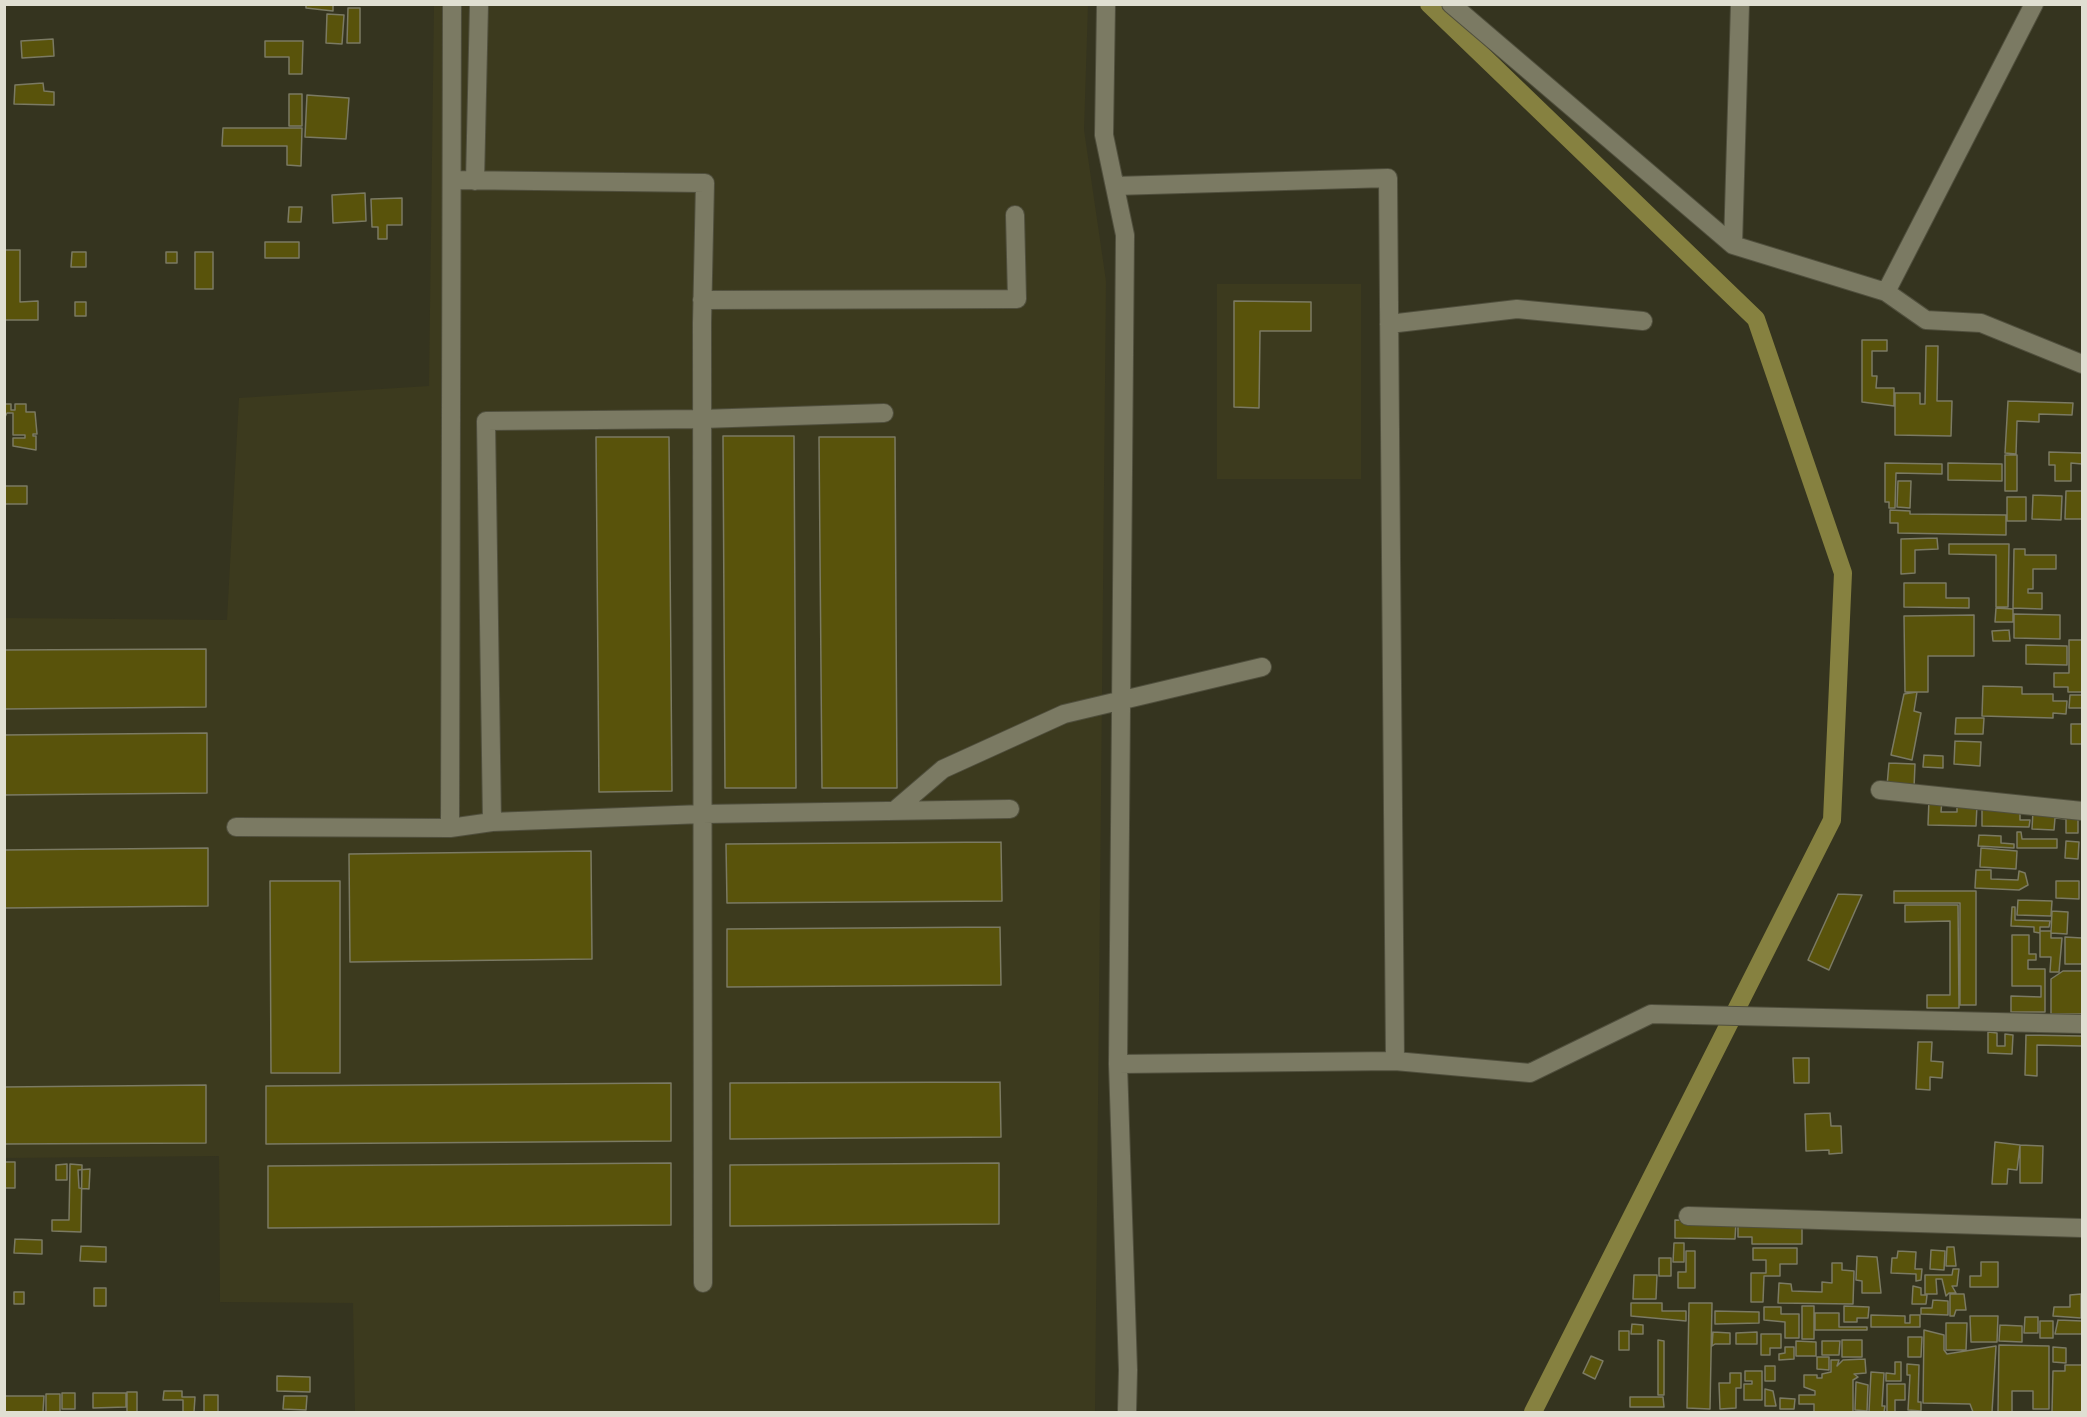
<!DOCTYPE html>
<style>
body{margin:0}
#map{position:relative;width:2087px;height:1417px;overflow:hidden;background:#35341f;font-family:"Archivo Narrow",sans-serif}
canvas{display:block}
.frame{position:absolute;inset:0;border:6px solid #e0dfd2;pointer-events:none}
</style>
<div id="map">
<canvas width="2087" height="1417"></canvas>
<div class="frame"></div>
</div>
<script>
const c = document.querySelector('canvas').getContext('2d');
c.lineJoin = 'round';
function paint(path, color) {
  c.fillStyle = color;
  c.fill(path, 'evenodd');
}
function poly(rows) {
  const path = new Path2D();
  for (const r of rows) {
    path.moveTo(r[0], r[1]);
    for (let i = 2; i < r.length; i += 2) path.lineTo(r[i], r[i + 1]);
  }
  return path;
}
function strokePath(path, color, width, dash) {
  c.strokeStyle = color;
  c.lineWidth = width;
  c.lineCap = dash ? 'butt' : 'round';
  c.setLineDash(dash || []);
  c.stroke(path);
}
const built = poly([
 [434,5,1088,5,1084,130,1106,281,1095,1412,355,1412,353,1303,220,1302,219,1156,5,1158,5,618,227,620,239,398,429,386],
 [1217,284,1361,284,1361,479,1217,479]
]);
const canal = poly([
 [1429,4,1756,319,1843,573,1832,820,1533,1412]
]);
const building = poly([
 [306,4,333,4,333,11,306,8,306,4],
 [348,8,360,8,360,43,347,43,348,8],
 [327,14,344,15,342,44,326,43,327,14],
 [53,39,54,56,22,58,21,41,53,39],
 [265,41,303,41,302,74,289,74,289,57,265,57,265,41],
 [43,83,44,91,54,92,54,105,14,104,15,85,43,83],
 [289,94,302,94,302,126,289,126,289,94],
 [307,95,349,98,346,139,305,137,307,95],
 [223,128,302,128,301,166,287,165,287,146,222,146,223,128],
 [365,193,366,221,333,223,332,195,365,193],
 [402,198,402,225,387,225,387,239,378,239,378,227,372,227,371,199,402,198],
 [289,207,302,207,301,222,288,222,289,207],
 [265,242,299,242,299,258,265,258,265,242],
 [4,250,20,250,20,302,38,301,38,320,4,320,4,250],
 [72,252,86,252,86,267,71,267,72,252],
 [166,252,177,252,177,263,166,263,166,252],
 [195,252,213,252,213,289,195,289,195,252],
 [1234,301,1311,302,1311,331,1260,331,1259,408,1234,407,1234,301],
 [75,302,86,302,86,316,75,316,75,302],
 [1862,340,1887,340,1887,351,1872,351,1872,376,1877,376,1876,388,1894,388,1894,406,1862,402,1862,340],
 [1926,346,1938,346,1937,401,1952,401,1951,436,1895,435,1895,393,1920,393,1920,404,1925,404,1926,346],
 [2008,401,2073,403,2072,415,2039,414,2039,422,2017,421,2016,454,2005,453,2008,401],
 [4,404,11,404,11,410,15,410,15,404,26,404,26,412,35,412,37,434,33,434,33,436,36,436,36,450,13,446,13,438,25,438,25,435,13,435,13,413,7,413,4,419,4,404],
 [723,436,794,436,796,788,725,788,723,436],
 [596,437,669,437,672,791,599,792,596,437],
 [819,437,895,437,897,788,822,788,819,437],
 [2049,452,2082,453,2082,464,2071,463,2071,481,2055,481,2055,465,2049,465,2049,452],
 [2005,455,2017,455,2017,491,2005,491,2005,455],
 [1885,463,1942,464,1942,474,1896,473,1895,508,1889,508,1889,502,1885,502,1885,463],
 [1948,463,2002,464,2002,481,1948,480,1948,463],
 [1898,481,1911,481,1910,508,1897,507,1898,481],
 [5,486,27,486,27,504,5,504,5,486],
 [2066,491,2082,491,2082,542,2082,519,2065,519,2066,491],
 [2033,495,2062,496,2061,520,2032,519,2033,495],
 [2007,497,2026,497,2026,521,2007,521,2007,497],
 [1890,510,1910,511,1910,514,2006,515,2006,535,1898,533,1898,523,1890,523,1890,510],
 [1937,538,1938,549,1915,550,1915,573,1901,574,1901,539,1937,538],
 [1949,544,2009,544,2008,607,1996,607,1996,555,1949,554,1949,544],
 [2014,549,2025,549,2025,555,2056,555,2056,569,2033,569,2033,589,2028,589,2028,593,2042,593,2042,609,2013,608,2014,549],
 [1904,583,1946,583,1946,598,1969,598,1969,608,1904,607,1904,583],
 [1996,608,2013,609,2013,622,1995,622,1996,608],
 [2014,614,2060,615,2060,639,2014,638,2014,614],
 [1974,615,1974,656,1928,656,1928,692,1905,692,1904,616,1974,615],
 [2009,630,2010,641,1993,641,1992,631,2009,630],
 [2069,640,2082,640,2082,692,2068,692,2068,687,2054,687,2054,673,2069,673,2069,640],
 [2026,645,2067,646,2067,665,2026,664,2026,645],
 [206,649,206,707,4,709,4,650,206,649],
 [1983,686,2022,687,2022,694,2053,694,2053,701,2067,701,2066,714,2053,713,2053,718,1982,716,1983,686],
 [1917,692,1914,711,1921,713,1912,760,1891,755,1904,694,1917,692],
 [2070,695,2082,695,2082,708,2069,708,2070,695],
 [1956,718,1984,718,1983,734,1955,734,1956,718],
 [2071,724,2082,724,2082,744,2071,744,2071,724],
 [207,733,207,793,4,795,4,735,207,733],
 [1955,741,1981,742,1980,766,1954,764,1955,741],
 [1924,755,1943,756,1943,768,1923,767,1924,755],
 [1889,763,1915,764,1914,788,1887,786,1889,763],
 [1929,799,1942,800,1941,812,1957,812,1957,805,1977,805,1976,826,1928,825,1929,799],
 [1982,805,2020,806,2020,820,2030,820,2029,827,1982,826,1982,805],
 [2033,811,2078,813,2078,833,2066,833,2066,819,2055,818,2054,830,2032,829,2033,811],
 [2017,832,2021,832,2022,839,2057,839,2057,848,2017,848,2017,832],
 [1979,835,2001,836,2001,843,2014,844,2014,848,1978,846,1979,835],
 [2066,841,2079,842,2078,859,2065,858,2066,841],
 [1001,842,1002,901,727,903,726,844,1001,842],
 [208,848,208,906,4,908,4,850,208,848],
 [1981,848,2017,851,2016,869,1980,867,1981,848],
 [591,851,592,959,350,962,349,854,591,851],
 [1976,870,1991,870,1991,879,2018,880,2019,871,2025,873,2028,885,2019,890,1975,888,1976,870],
 [270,881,340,881,340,1073,271,1073,270,881],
 [2056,881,2079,881,2079,899,2056,898,2056,881],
 [1894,891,1976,891,1976,1005,1960,1005,1960,903,1894,903,1894,891],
 [1838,894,1862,895,1829,970,1808,960,1838,894],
 [2018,900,2052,901,2051,916,2017,915,2018,900],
 [1905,905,1958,905,1959,1008,1927,1008,1927,995,1950,995,1950,921,1905,922,1905,905],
 [2012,907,2015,907,2015,920,2050,921,2049,927,2040,927,2040,933,2034,932,2034,927,2011,926,2012,907],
 [2052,911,2068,912,2067,934,2051,933,2052,911],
 [1000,927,1001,985,727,987,727,929,1000,927],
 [2040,931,2051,931,2051,938,2062,938,2059,972,2050,972,2051,957,2040,957,2040,931],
 [2012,935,2029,935,2029,954,2036,954,2036,960,2028,960,2028,969,2045,969,2045,1012,2011,1012,2011,996,2041,997,2041,986,2012,986,2012,935],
 [2065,937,2082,938,2082,964,2065,964,2065,937],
 [2063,971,2082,971,2082,1014,2051,1014,2051,979,2063,971],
 [1988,1032,1997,1033,1997,1046,2005,1046,2005,1034,2013,1035,2012,1054,1988,1053,1988,1032],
 [2026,1035,2082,1036,2082,1046,2037,1045,2037,1076,2025,1075,2026,1035],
 [1918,1042,1932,1042,1931,1061,1943,1062,1942,1078,1930,1077,1930,1090,1916,1089,1918,1042],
 [1793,1058,1809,1058,1809,1083,1794,1083,1793,1058],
 [1000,1082,1001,1137,730,1139,730,1083,1000,1082],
 [671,1083,671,1141,266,1144,266,1086,671,1083],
 [206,1085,206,1143,4,1144,4,1087,206,1085],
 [1830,1113,1831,1126,1841,1126,1842,1153,1829,1154,1829,1150,1806,1151,1805,1114,1830,1113],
 [1995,1142,2020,1145,2017,1170,2008,1169,2007,1184,1992,1184,1995,1142],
 [2020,1145,2043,1146,2042,1183,2020,1183,2020,1145],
 [4,1162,15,1162,15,1188,4,1188,4,1162],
 [671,1163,671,1225,268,1228,268,1166,671,1163],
 [999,1163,999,1224,730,1226,730,1165,999,1163],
 [67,1164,67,1180,56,1180,56,1165,67,1164],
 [70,1164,82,1165,81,1232,52,1231,52,1220,69,1220,70,1164],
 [90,1169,89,1189,79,1188,78,1170,90,1169],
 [1675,1220,1736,1221,1735,1239,1675,1238,1675,1220],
 [1738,1223,1802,1223,1802,1244,1752,1244,1752,1237,1738,1237,1738,1223],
 [15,1239,42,1240,42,1254,14,1253,15,1239],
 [1674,1243,1684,1243,1684,1262,1673,1262,1674,1243],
 [81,1246,106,1247,106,1262,80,1261,81,1246],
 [1947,1247,1954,1247,1956,1266,1946,1266,1947,1247],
 [1753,1248,1797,1248,1797,1264,1780,1264,1780,1276,1764,1276,1763,1302,1751,1302,1751,1273,1766,1273,1766,1260,1753,1260,1753,1248],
 [1931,1250,1945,1251,1944,1270,1930,1269,1931,1250],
 [1686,1251,1695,1251,1695,1288,1678,1288,1678,1272,1686,1272,1686,1251],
 [1898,1251,1916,1252,1915,1269,1922,1269,1921,1280,1916,1281,1916,1274,1891,1273,1892,1258,1897,1258,1898,1251],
 [1857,1256,1877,1257,1881,1293,1862,1293,1862,1281,1856,1280,1857,1256],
 [1659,1258,1671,1258,1671,1276,1659,1276,1659,1258],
 [1981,1262,1998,1262,1998,1287,1970,1287,1970,1276,1981,1276,1981,1262],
 [1832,1263,1842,1263,1842,1270,1854,1271,1853,1304,1778,1303,1779,1283,1791,1284,1792,1291,1822,1292,1822,1282,1832,1283,1832,1263],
 [1953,1269,1959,1269,1957,1286,1952,1286,1956,1293,1949,1293,1946,1296,1942,1279,1936,1279,1937,1294,1925,1294,1925,1275,1952,1275,1953,1269],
 [1634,1275,1657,1275,1656,1299,1633,1299,1634,1275],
 [1913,1286,1921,1288,1921,1295,1927,1295,1926,1304,1912,1304,1913,1286],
 [94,1288,106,1288,106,1306,94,1306,94,1288],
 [14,1292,24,1292,24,1304,14,1304,14,1292],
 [1950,1294,1964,1294,1966,1310,1956,1310,1954,1316,1950,1316,1950,1294],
 [2081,1294,2081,1318,2053,1316,2054,1307,2070,1307,2070,1295,2081,1294],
 [1933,1300,1948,1301,1948,1315,1921,1314,1921,1308,1932,1308,1933,1300],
 [1631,1303,1662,1303,1662,1311,1686,1311,1686,1321,1631,1316,1631,1303],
 [1689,1303,1712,1303,1710,1409,1687,1408,1689,1303],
 [1802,1306,1814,1306,1814,1339,1802,1339,1802,1306],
 [1844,1306,1869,1307,1868,1318,1857,1318,1857,1322,1844,1322,1844,1306],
 [1764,1307,1781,1307,1781,1314,1799,1314,1799,1338,1785,1338,1785,1322,1764,1320,1764,1307],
 [1715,1311,1759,1312,1759,1323,1715,1324,1715,1311],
 [1815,1313,1839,1313,1839,1327,1867,1327,1867,1330,1815,1330,1815,1313],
 [1871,1315,1905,1316,1905,1323,1910,1323,1910,1315,1920,1315,1920,1327,1871,1327,1871,1315],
 [1970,1316,1998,1316,1997,1342,1971,1342,1970,1316],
 [2025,1317,2038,1317,2038,1333,2024,1333,2025,1317],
 [2058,1320,2082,1321,2082,1334,2055,1334,2058,1320],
 [2040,1321,2053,1321,2053,1338,2040,1338,2040,1321],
 [1946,1323,1967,1323,1966,1350,1946,1350,1946,1323],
 [1632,1324,1643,1325,1643,1334,1631,1334,1632,1324],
 [2000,1325,2022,1326,2022,1342,1999,1341,2000,1325],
 [1924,1330,1944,1335,1944,1350,1947,1354,1996,1346,1992,1412,1973,1412,1970,1404,1923,1403,1924,1330],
 [1619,1331,1629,1331,1629,1350,1619,1350,1619,1331],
 [1713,1332,1730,1333,1730,1344,1715,1344,1712,1346,1713,1332],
 [1757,1332,1757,1344,1736,1344,1736,1333,1757,1332],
 [1761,1334,1781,1334,1781,1348,1770,1348,1770,1355,1761,1355,1761,1334],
 [1908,1337,1922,1337,1921,1357,1908,1357,1908,1337],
 [1658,1340,1664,1341,1664,1395,1658,1395,1658,1340],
 [1842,1340,1862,1340,1862,1357,1842,1357,1842,1340],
 [1796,1341,1816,1342,1816,1356,1796,1356,1796,1341],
 [1822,1341,1840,1341,1839,1355,1822,1355,1822,1341],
 [1999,1345,2049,1346,2049,1409,2033,1409,2033,1391,2012,1391,2012,1412,1998,1412,1999,1345],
 [1785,1347,1794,1347,1794,1359,1779,1360,1779,1354,1785,1353,1785,1347],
 [2053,1347,2066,1348,2066,1363,2053,1362,2053,1347],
 [1591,1356,1603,1361,1595,1379,1583,1373,1591,1356],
 [1817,1357,1829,1357,1829,1370,1817,1369,1817,1357],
 [1865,1359,1866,1373,1854,1374,1858,1377,1853,1380,1853,1412,1814,1412,1814,1404,1799,1404,1799,1395,1815,1395,1815,1391,1804,1387,1804,1375,1817,1375,1817,1378,1822,1378,1822,1374,1831,1372,1831,1360,1839,1360,1837,1366,1843,1360,1865,1359],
 [1895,1362,1901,1362,1901,1381,1886,1381,1886,1373,1895,1374,1895,1362],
 [1907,1364,1919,1365,1918,1402,1921,1402,1921,1411,1908,1410,1910,1375,1907,1375,1907,1364],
 [2065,1365,2082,1365,2082,1412,2052,1412,2053,1371,2065,1371,2065,1365],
 [1765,1366,1775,1366,1775,1381,1765,1381,1765,1366],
 [1745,1371,1762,1371,1762,1400,1744,1400,1744,1384,1752,1384,1752,1381,1745,1381,1745,1371],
 [1871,1372,1884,1373,1882,1406,1885,1406,1884,1412,1869,1412,1871,1372],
 [1730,1373,1741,1373,1741,1388,1736,1388,1736,1408,1720,1409,1719,1383,1730,1383,1730,1373],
 [277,1376,310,1377,310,1392,277,1391,277,1376],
 [1856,1382,1868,1385,1867,1411,1855,1410,1856,1382],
 [1887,1384,1905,1384,1905,1400,1895,1400,1895,1412,1887,1412,1887,1384],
 [1765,1389,1773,1391,1776,1406,1765,1406,1765,1389],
 [164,1391,182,1391,182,1397,195,1397,194,1412,183,1412,183,1400,163,1400,164,1391],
 [127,1392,137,1392,137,1412,127,1412,127,1392],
 [62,1393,75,1393,75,1409,62,1409,62,1393],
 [93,1393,126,1393,126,1407,93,1408,93,1393],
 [46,1394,60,1394,60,1412,46,1412,46,1394],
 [204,1395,218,1395,218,1412,204,1412,204,1395],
 [4,1396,44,1396,43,1412,4,1412,4,1396],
 [284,1396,307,1396,306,1410,283,1409,284,1396],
 [1630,1397,1663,1397,1664,1407,1630,1407,1630,1397],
 [1780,1398,1795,1399,1794,1409,1780,1409,1780,1398]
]);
const minor = poly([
 [1106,4,1104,135,1125,235,1118,1064,1128,1370,1127,1412],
 [1451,4,1733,245,1886,292,1926,320,1981,323,2082,364],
 [452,180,705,183,702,323,703,1283],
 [475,181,479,4],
 [1115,186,1388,178,1395,1061],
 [1733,245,1740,4],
 [1886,292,2034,4],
 [702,300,1017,299,1015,215],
 [1389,324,1517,309,1643,321],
 [1880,790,2082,811],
 [894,811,943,769,1064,714,1262,667],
 [492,822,486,421,702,419,884,413],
 [236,827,450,828,492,822,703,814,1010,809],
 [450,828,452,4],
 [1118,1064,1395,1061,1530,1073,1651,1014,2082,1024],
 [1688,1216,2082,1228]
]);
paint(built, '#3c3a1e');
strokePath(canal, '#868140', 18);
paint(building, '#59530b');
strokePath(building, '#7b7a63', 1.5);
strokePath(minor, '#504f3d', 20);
strokePath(minor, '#7b7a63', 18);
</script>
